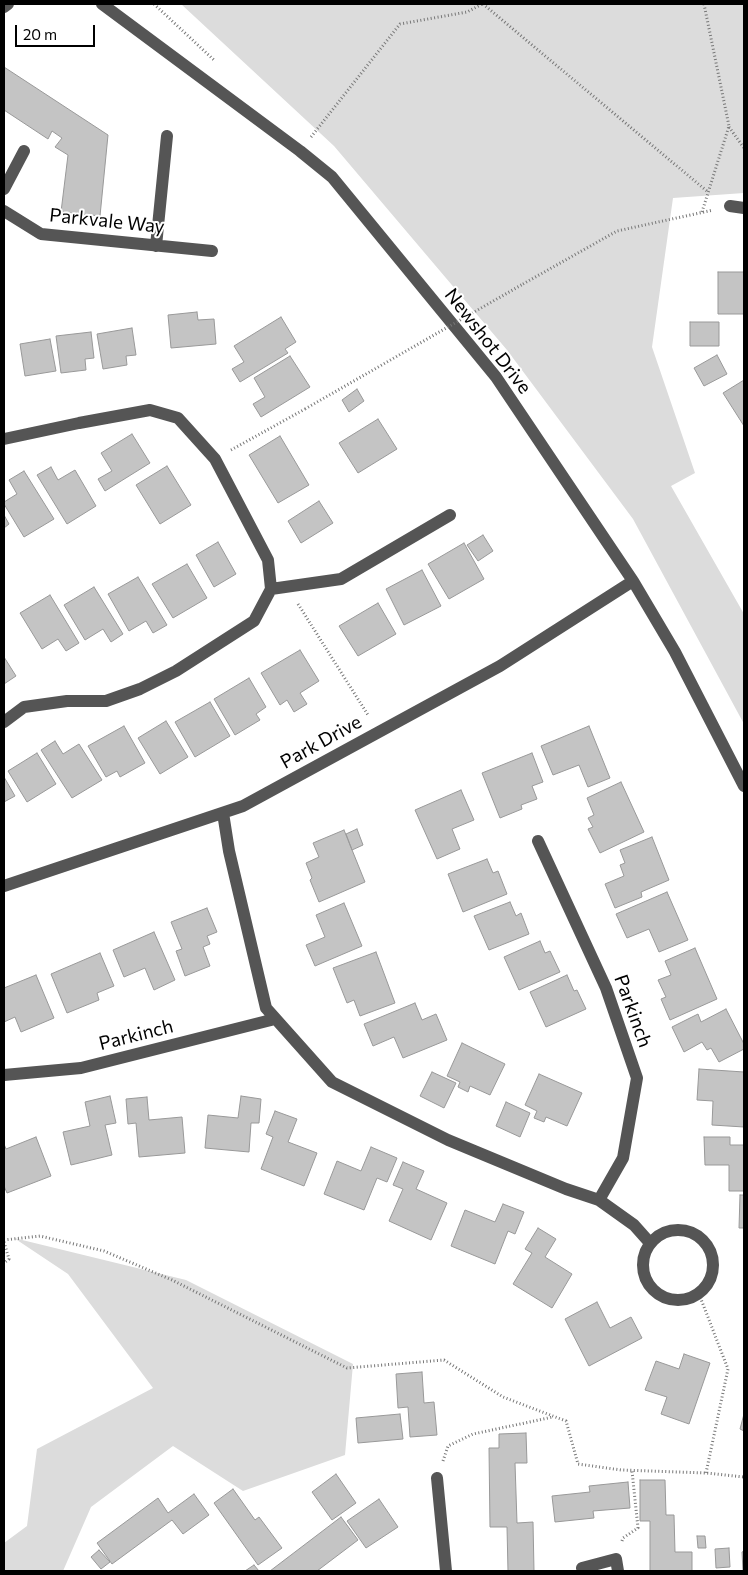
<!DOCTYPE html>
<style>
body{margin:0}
#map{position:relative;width:748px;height:1575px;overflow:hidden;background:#fff;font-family:Commissioner,sans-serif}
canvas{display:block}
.frame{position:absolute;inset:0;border:5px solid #000;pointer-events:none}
.scale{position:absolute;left:15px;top:25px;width:80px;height:22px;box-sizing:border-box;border:2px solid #000;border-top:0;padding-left:6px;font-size:15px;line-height:18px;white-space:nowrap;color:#000;-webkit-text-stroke:4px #fff;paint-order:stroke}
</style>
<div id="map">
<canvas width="748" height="1575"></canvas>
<div class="frame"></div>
<div class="scale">20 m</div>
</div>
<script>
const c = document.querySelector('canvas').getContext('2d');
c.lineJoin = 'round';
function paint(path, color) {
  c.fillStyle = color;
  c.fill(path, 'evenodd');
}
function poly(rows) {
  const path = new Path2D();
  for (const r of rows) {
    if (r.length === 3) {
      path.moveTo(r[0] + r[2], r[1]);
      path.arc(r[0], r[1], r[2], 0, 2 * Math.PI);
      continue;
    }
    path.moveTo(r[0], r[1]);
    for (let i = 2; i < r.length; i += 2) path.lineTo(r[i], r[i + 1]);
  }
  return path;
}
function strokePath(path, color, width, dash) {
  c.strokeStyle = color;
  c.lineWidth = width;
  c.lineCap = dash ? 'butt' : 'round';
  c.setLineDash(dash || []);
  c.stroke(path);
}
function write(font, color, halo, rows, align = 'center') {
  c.font = font + ' Commissioner,sans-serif';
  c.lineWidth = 4;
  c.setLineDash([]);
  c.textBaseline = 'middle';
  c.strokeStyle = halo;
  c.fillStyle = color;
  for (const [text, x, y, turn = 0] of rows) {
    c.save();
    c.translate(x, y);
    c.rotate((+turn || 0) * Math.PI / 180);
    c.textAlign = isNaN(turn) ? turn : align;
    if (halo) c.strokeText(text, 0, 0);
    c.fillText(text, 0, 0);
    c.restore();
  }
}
const green = poly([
 [181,4,744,4,744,193,673,198,652,347,695,473,671,486,744,614,744,724,633,519,507,350,334,146],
 [14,1238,186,1280,353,1364,345,1455,243,1491,173,1446,91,1507,63,1571,4,1571,4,1543,27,1526,37,1449,153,1388,68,1274]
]);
const building = poly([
 [4,67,108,135,100,216,61,212,68,155,55,147,62,138,52,131,48,139,4,110,4,67],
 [718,272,744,272,744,314,718,314,718,272],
 [197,312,198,320,214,319,216,344,171,348,168,315,197,312],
 [281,317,296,342,285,349,288,353,240,382,232,369,244,362,234,346,281,317],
 [690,322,719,322,719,346,690,346,690,322],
 [132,328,136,355,126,356,127,365,103,369,97,334,132,328],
 [91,332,94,358,85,359,86,370,61,373,56,336,91,332],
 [50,339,56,371,25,376,20,344,50,339],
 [717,355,727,374,704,386,694,368,717,355],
 [290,356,310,387,261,417,253,404,265,397,254,378,290,356],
 [744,380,744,426,723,393,744,380],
 [357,389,364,401,349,412,342,400,357,389],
 [378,419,397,449,358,473,339,443,378,419],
 [132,434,150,463,105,491,98,479,112,471,101,453,132,434],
 [280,436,309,485,278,503,249,455,280,436],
 [167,466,191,505,160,524,136,485,167,466],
 [51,467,58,480,75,470,96,506,67,524,37,475,51,467],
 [24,471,54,519,24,537,4,504,4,502,17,494,9,480,24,471],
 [319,501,333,523,301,543,288,521,319,501],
 [4,515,9,524,4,528,4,515],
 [483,535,493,551,478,561,467,545,483,535],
 [218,542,236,574,214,587,196,555,218,542],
 [464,543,484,579,449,599,428,564,464,543],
 [187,564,207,598,173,618,152,584,187,564],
 [422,570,441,606,404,625,386,589,422,570],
 [138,577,167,625,153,633,146,621,129,631,108,594,138,577],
 [94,587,123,634,111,642,103,629,85,640,64,605,94,587],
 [50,595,79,643,66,651,58,639,42,649,20,613,50,595],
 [378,603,396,634,358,656,339,626,378,603],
 [300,650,319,681,300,693,307,704,294,712,287,700,280,705,261,673,300,650],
 [4,657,16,676,4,684,4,657],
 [249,678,266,707,256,714,260,720,235,735,214,699,249,678],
 [210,702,230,736,195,757,175,722,210,702],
 [166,721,188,757,160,774,138,738,166,721],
 [124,726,145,763,120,777,117,771,106,777,88,746,124,726],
 [589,726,610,778,588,787,579,765,553,775,541,746,589,726],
 [55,741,63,754,79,744,102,780,72,798,41,750,55,741],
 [37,753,56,784,27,802,8,771,37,753],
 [532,753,543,782,532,786,537,799,521,805,522,809,500,818,482,773,532,753],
 [4,777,15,796,4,802,4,777],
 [621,782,644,832,600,853,588,829,593,827,588,818,594,815,587,798,621,782],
 [461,790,474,820,452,829,460,849,437,859,415,810,461,790],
 [357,829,363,845,352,850,346,834,357,829],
 [344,830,365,882,319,902,310,880,312,878,306,863,319,857,313,843,344,830],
 [652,837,669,880,641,892,642,897,615,908,605,884,624,876,620,865,625,863,620,850,652,837],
 [487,859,493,873,498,871,507,894,463,912,448,874,487,859],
 [667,892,688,940,659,952,649,929,627,938,616,914,667,892],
 [510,902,516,916,521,913,529,934,489,950,474,916,510,902],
 [344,903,362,946,315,966,306,945,325,937,316,915,344,903],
 [207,908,217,932,207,936,210,944,203,947,210,966,185,976,176,951,182,949,171,922,207,908],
 [154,932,175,980,154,990,145,968,124,977,113,950,154,932],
 [540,941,545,953,550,951,560,972,519,990,504,957,540,941],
 [695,948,717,999,670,1020,661,999,666,997,658,980,671,975,665,961,695,948],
 [376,952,395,1003,360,1016,354,1000,347,1003,333,968,376,952],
 [100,953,114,986,97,993,99,1000,67,1013,51,974,100,953],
 [36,975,54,1018,21,1032,15,1017,4,1022,4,988,36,975],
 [567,975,574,991,577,990,586,1009,546,1027,530,992,567,975],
 [415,1003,422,1020,436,1014,447,1040,403,1058,394,1037,373,1046,364,1024,415,1003],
 [726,1009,744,1044,744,1049,719,1062,711,1048,707,1050,702,1042,684,1052,672,1027,698,1014,701,1022,726,1009],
 [462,1043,505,1064,490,1095,470,1086,468,1092,458,1087,460,1082,447,1076,462,1043],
 [699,1069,744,1072,744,1127,712,1125,713,1101,697,1100,699,1069],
 [432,1072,456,1083,444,1108,420,1096,432,1072],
 [539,1074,582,1093,567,1126,546,1117,544,1122,534,1118,537,1111,525,1105,539,1074],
 [110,1096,116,1123,105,1125,112,1155,71,1165,63,1132,90,1126,85,1102,110,1096],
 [241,1096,261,1099,259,1123,251,1123,249,1152,205,1148,208,1115,238,1118,241,1096],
 [147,1097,149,1120,182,1117,185,1153,139,1157,136,1123,128,1124,126,1099,147,1097],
 [506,1102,530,1113,520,1137,496,1126,506,1102],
 [275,1111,297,1119,288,1142,317,1153,304,1186,261,1169,273,1137,266,1134,275,1111],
 [36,1137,51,1176,7,1193,4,1186,4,1144,6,1149,36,1137],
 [704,1137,730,1137,730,1145,744,1145,744,1191,729,1191,729,1165,705,1165,704,1137],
 [371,1147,397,1158,387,1182,377,1178,364,1210,324,1194,337,1161,361,1171,371,1147],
 [403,1162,424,1171,416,1189,447,1203,431,1240,389,1221,403,1189,393,1185,403,1162],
 [740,1195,744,1195,744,1228,739,1228,740,1195],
 [503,1204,524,1212,515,1234,508,1231,495,1264,451,1246,465,1210,495,1222,503,1204],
 [538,1228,556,1239,545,1257,572,1274,552,1308,513,1284,532,1253,525,1249,538,1228],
 [597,1302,610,1328,631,1317,642,1338,589,1366,565,1319,597,1302],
 [684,1354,710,1363,689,1424,661,1414,667,1397,645,1390,656,1361,679,1369,684,1354],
 [422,1372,424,1403,434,1402,437,1435,410,1437,408,1407,398,1408,396,1374,422,1372],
 [400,1414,403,1439,358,1443,356,1418,400,1414],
 [744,1414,744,1431,740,1429,744,1414],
 [526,1433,527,1463,515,1463,517,1523,533,1522,534,1571,508,1571,507,1527,490,1527,489,1448,499,1448,499,1434,526,1433],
 [336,1474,356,1503,332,1520,312,1492,336,1474],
 [640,1480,665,1480,666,1515,674,1515,675,1552,692,1552,692,1571,650,1571,650,1521,640,1521,640,1480],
 [628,1482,630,1508,593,1511,594,1518,555,1522,552,1496,590,1492,589,1486,628,1482],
 [233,1489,255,1520,259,1517,282,1548,258,1565,214,1503,233,1489],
 [194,1494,209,1515,183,1534,172,1520,112,1564,97,1543,158,1498,168,1513,194,1494],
 [379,1499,398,1527,366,1548,347,1521,379,1499],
 [341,1517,358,1540,317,1571,270,1571,341,1517],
 [697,1536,705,1536,706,1548,698,1548,697,1536],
 [729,1548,730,1567,716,1568,715,1549,729,1548],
 [99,1550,110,1562,101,1569,91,1557,99,1550],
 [744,1551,744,1571,743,1571,742,1552,744,1551],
 [254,1565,259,1571,245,1571,254,1565]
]);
const path = poly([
 [154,4,215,61],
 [483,4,708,192],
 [729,127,744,148],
 [311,137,400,24,467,12,482,4],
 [702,212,729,126,704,4],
 [523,284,617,231,713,210],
 [231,450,305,409],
 [298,604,368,715],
 [4,1240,40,1236,104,1251,172,1280,347,1368,444,1360,503,1397,566,1421,578,1464,621,1470,706,1473,744,1477],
 [4,1242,9,1259,4,1263],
 [699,1294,728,1369,706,1473],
 [443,1461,448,1446,473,1434,553,1417],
 [622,1541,623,1538,638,1528,632,1471]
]);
const minor = poly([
 [102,4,300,151,332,177,496,377,633,581,675,652,744,786],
 [4,7,8,4],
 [4,189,24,151],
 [730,206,744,208],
 [4,211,41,234,212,251],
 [156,246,167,136],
 [4,439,79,423,150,410,178,418,215,459,268,560,271,589,254,621,176,671,140,689,106,701,67,701,24,707,4,722],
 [271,589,341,579,450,515],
 [223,813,229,851,266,1008,332,1082,448,1140,566,1189,599,1200,634,1225,650,1243],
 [538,841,606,988,637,1078,623,1158,599,1200],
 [4,886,243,806,500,666,633,581],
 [4,1075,81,1068,275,1019],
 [678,1265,35],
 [437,1478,446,1571],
 [582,1568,616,1559,618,1571]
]);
const pathBridge = poly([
 [305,409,523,284]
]);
const streetNames = [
 ["Parkvale Way",107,221,6],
 ["Newshot Drive",488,341,52],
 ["Park Drive",321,742,-29],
 ["Parkinch",633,1011,70],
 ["Parkinch",136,1035,-14]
];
paint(green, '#dcdcdc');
paint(building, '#c4c4c4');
strokePath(building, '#999', 1);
strokePath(path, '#777', 3, [1, 2.5]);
strokePath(minor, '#555', 12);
strokePath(pathBridge, '#777', 3, [1, 2.5]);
write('19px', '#000', '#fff', streetNames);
</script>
